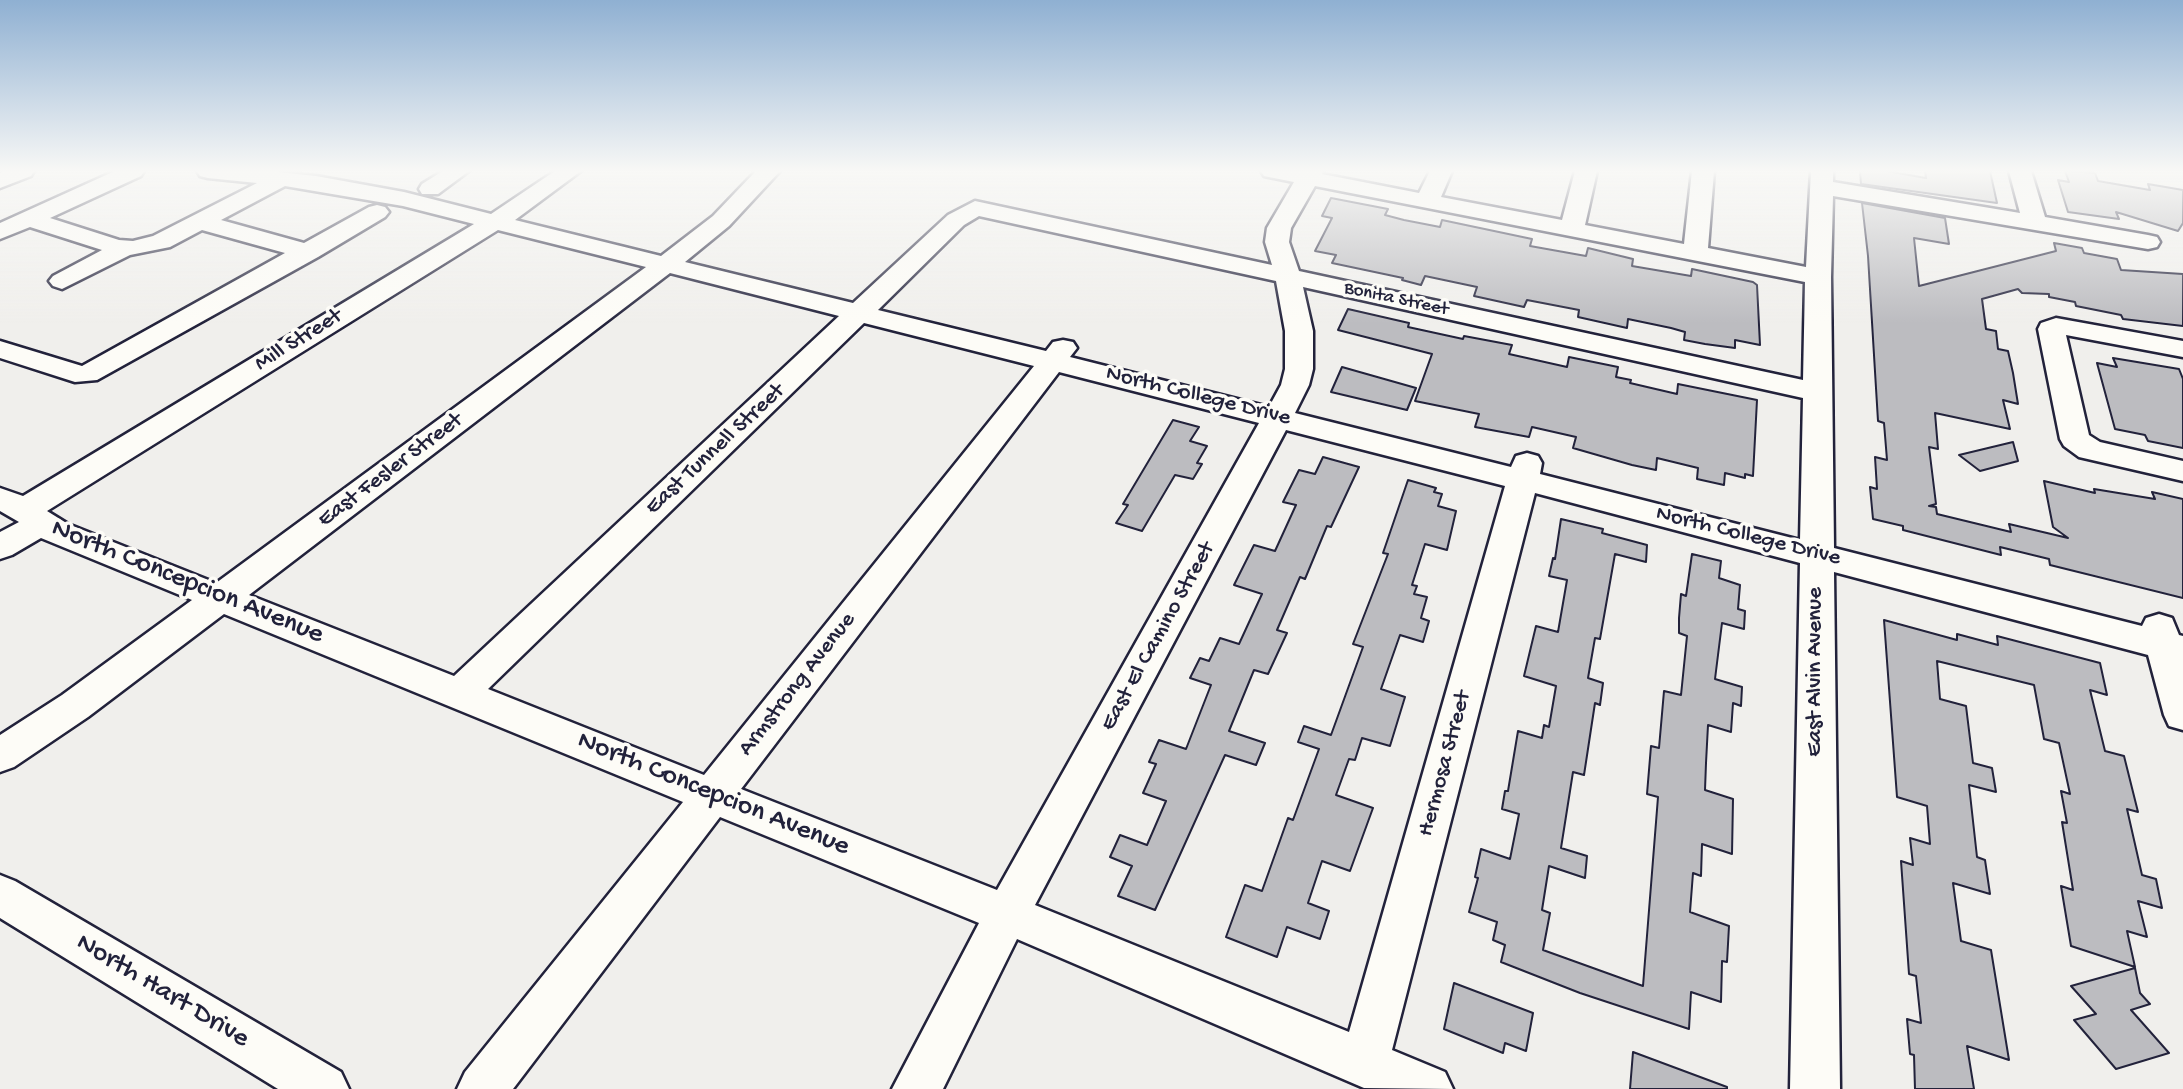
<!DOCTYPE html>
<style>
body{margin:0}
canvas{display:block;background:#f0efec}
</style>
<canvas width="2183" height="1089"></canvas>
<script>
const c = document.querySelector('canvas').getContext('2d');
c.lineJoin = 'round';
function paint(path, color) {
  c.fillStyle = color;
  c.fill(path, 'evenodd');
}
function poly(rows) {
  const path = new Path2D();
  for (const r of rows) {
    path.moveTo(r[0], r[1]);
    for (let i = 2; i < r.length; i += 2) path.lineTo(r[i], r[i + 1]);
  }
  return path;
}
function strokePath(path, color, width, dash) {
  c.strokeStyle = color;
  c.lineWidth = width;
  c.lineCap = dash ? 'butt' : 'round';
  c.setLineDash(dash || []);
  c.stroke(path);
}
function write(font, color, halo, rows, align = 'center') {
  c.font = font + ' "Gochi Hand",sans-serif';
  c.lineWidth = 7;
  c.setLineDash([]);
  c.textBaseline = 'middle';
  c.strokeStyle = halo;
  c.fillStyle = color;
  for (const [text, x, y, turn = 0] of rows) {
    c.save();
    c.translate(x, y);
    c.rotate((+turn || 0) * Math.PI / 180);
    c.textAlign = isNaN(turn) ? turn : align;
    if (halo) c.strokeText(text, 0, 0);
    c.fillText(text, 0, 0);
    c.restore();
  }
}
const building = poly([
 [1860,171,1886,171,1926,178,1925,171,1990,171,1997,203,1861,184,1860,171],
 [2065,171,2095,173,2098,181,2150,190,2148,184,2183,190,2183,223,2178,231,2116,212,2119,219,2068,212,2058,180,2069,182,2065,171],
 [1331,198,1388,209,1385,215,1404,220,1440,227,1442,220,1532,239,1530,246,1586,256,1588,248,1633,259,1632,266,1691,276,1692,269,1753,282,1757,285,1760,345,1735,340,1735,348,1705,344,1684,340,1685,332,1671,328,1628,319,1627,328,1578,317,1579,310,1527,300,1524,307,1474,296,1477,287,1425,276,1421,285,1402,280,1403,278,1332,263,1336,255,1315,251,1332,218,1322,216,1331,198],
 [1862,203,1945,218,1949,244,1914,238,1919,286,2056,251,2054,243,2082,248,2084,253,2117,259,2121,270,2183,274,2183,326,2123,319,2121,315,2076,306,2075,302,2049,297,2049,294,2022,293,2018,289,1982,299,1986,329,1996,331,1998,349,2008,351,2013,373,2018,404,2003,400,2010,429,1935,413,1938,449,1929,447,1936,504,1929,506,1936,507,1937,514,2011,532,2009,524,2068,538,2053,527,2044,481,2095,493,2094,489,2155,499,2152,492,2183,499,2183,598,2050,565,2049,559,2000,547,2001,555,1903,530,1903,526,1873,519,1870,487,1877,489,1875,457,1887,460,1884,423,1878,421,1868,256,1862,203],
 [1348,309,1409,323,1408,327,1463,339,1464,336,1512,345,1509,354,1567,367,1569,357,1618,367,1616,377,1631,380,1630,383,1677,394,1678,384,1757,400,1753,476,1745,474,1745,478,1725,473,1724,485,1697,479,1698,468,1657,458,1656,470,1632,465,1573,448,1576,437,1532,427,1529,437,1475,427,1479,414,1415,401,1432,354,1338,330,1348,309],
 [2113,358,2179,369,2183,379,2183,448,2148,441,2145,435,2115,429,2097,363,2117,367,2113,358],
 [1342,367,1416,388,1407,410,1331,392,1342,367],
 [1173,420,1199,427,1190,441,1207,446,1197,463,1202,464,1193,479,1175,475,1142,531,1116,523,1128,505,1123,504,1173,420],
 [2013,442,2018,461,1980,471,1959,455,2013,442],
 [1323,457,1359,467,1331,527,1327,526,1305,579,1300,577,1277,630,1287,633,1268,674,1254,670,1229,731,1265,743,1256,765,1225,755,1155,910,1118,896,1132,866,1110,857,1120,835,1147,845,1166,801,1143,793,1156,764,1149,762,1159,740,1186,749,1211,685,1190,678,1200,658,1209,661,1220,638,1239,644,1262,594,1234,585,1254,545,1275,551,1296,505,1283,502,1299,470,1315,474,1323,457],
 [1408,480,1436,488,1434,492,1442,494,1438,506,1456,511,1447,550,1425,544,1412,585,1417,586,1414,594,1427,597,1421,618,1429,621,1423,642,1400,635,1381,689,1405,697,1390,746,1362,738,1355,760,1349,759,1336,795,1373,808,1350,871,1322,861,1308,903,1329,911,1320,939,1287,927,1277,957,1226,937,1245,885,1262,891,1288,818,1293,820,1319,749,1298,742,1304,726,1331,735,1363,647,1353,644,1388,554,1383,553,1408,480],
 [1561,519,1603,529,1602,533,1647,545,1646,562,1615,554,1600,639,1595,638,1588,678,1603,683,1600,705,1595,703,1584,775,1573,772,1561,848,1587,856,1585,878,1549,866,1542,910,1550,913,1543,950,1643,986,1658,797,1647,794,1651,746,1659,748,1664,691,1681,695,1687,636,1679,633,1679,618,1681,594,1686,596,1692,554,1721,561,1719,578,1740,585,1738,609,1745,611,1744,629,1722,623,1715,679,1742,687,1741,706,1733,703,1731,732,1708,725,1706,763,1705,790,1733,799,1732,854,1702,844,1701,876,1693,873,1690,912,1729,926,1727,962,1722,961,1721,1002,1691,992,1689,1029,1580,993,1501,962,1505,945,1493,940,1497,922,1469,912,1478,878,1475,877,1481,849,1510,859,1519,814,1502,809,1505,791,1508,791,1518,731,1542,738,1544,725,1549,727,1556,686,1524,676,1536,626,1558,632,1567,580,1549,576,1553,558,1555,559,1561,519],
 [1884,620,1957,640,1957,634,1998,645,1997,636,2100,663,2107,695,2090,690,2105,751,2124,756,2138,812,2127,809,2142,875,2156,879,2162,908,2138,901,2147,937,2127,931,2135,967,2071,946,2061,886,2073,890,2062,822,2067,823,2061,791,2070,794,2059,743,2044,739,2034,685,1937,661,1940,699,1966,706,1973,763,1992,768,1996,792,1969,785,1977,857,1985,860,1990,894,1953,883,1961,941,1991,950,2009,1060,1967,1046,1974,1089,1915,1089,1914,1055,1910,1054,1907,1019,1921,1023,1916,976,1909,974,1901,861,1913,865,1910,838,1930,844,1927,806,1897,797,1884,620],
 [2135,968,2140,993,2150,1004,2131,1010,2169,1053,2116,1069,2074,1020,2096,1014,2071,986,2135,968],
 [1454,983,1533,1013,1526,1051,1505,1043,1503,1053,1444,1029,1454,983],
 [1633,1052,1727,1087,1727,1089,1630,1089,1633,1052]
]);
const minor = poly([
 [4,171,34,171,31,176,0,188,0,173,4,171],
 [115,171,144,171,141,176,50,218,119,240,133,241,153,236,257,183,208,178,200,176,197,171,269,171,316,176,404,192,491,214,555,171,581,171,515,220,661,256,713,216,756,171,780,171,729,226,685,262,853,303,948,215,975,201,1272,265,1265,242,1267,228,1294,182,1264,176,1261,171,1323,171,1322,174,1419,193,1430,171,1452,171,1441,197,1562,220,1575,171,1597,171,1585,225,1684,244,1692,171,1714,171,1708,248,1806,267,1811,171,1833,171,1833,182,2020,213,2009,171,2031,171,2045,217,2148,235,2157,237,2160,242,2157,247,2148,249,1833,196,1831,277,1834,548,2142,626,2146,618,2159,614,2172,618,2179,635,2183,636,2183,730,2169,726,2164,715,2148,655,1834,572,1840,1089,1790,1089,1800,563,1535,493,1392,1050,1445,1072,1453,1089,1364,1088,1017,939,943,1089,892,1089,979,923,720,817,513,1089,457,1089,465,1072,683,802,224,614,88,717,14,767,0,772,0,735,62,695,192,600,41,538,12,555,0,559,0,532,19,522,0,511,0,488,23,496,474,224,403,206,285,186,221,220,304,243,369,207,377,205,385,207,389,212,385,217,318,257,97,380,75,382,0,358,0,341,82,366,285,253,202,230,170,247,130,255,62,289,53,286,49,281,53,276,102,250,30,227,0,239,0,223,115,171],
 [1315,186,1805,282,1803,380,1299,271,1289,242,1291,228,1315,186],
 [979,216,1276,281,1285,331,1285,369,1281,385,1269,407,1070,357,1077,348,1073,342,1063,340,1053,342,1046,351,878,310,964,225,979,216],
 [498,230,646,267,216,583,68,524,47,511,498,230],
 [670,273,839,316,454,676,249,595,670,273],
 [1303,287,1803,398,1800,540,1540,474,1542,463,1538,456,1527,453,1516,456,1511,467,1295,413,1309,385,1313,369,1313,331,1303,287],
 [864,323,1034,366,704,775,488,689,864,323],
 [1059,372,1259,423,997,890,741,789,1059,372],
 [1286,430,1505,486,1349,1032,1035,905,1286,430],
 [443,171,469,171,438,194,422,194,419,189,422,184,443,171],
 [2056,318,2183,341,2183,357,2066,335,2089,435,2100,442,2183,461,2183,481,2079,457,2064,446,2060,439,2038,329,2041,323,2056,318],
 [0,875,15,881,341,1072,349,1089,278,1089,0,918,0,875]
]);
const farStreetnames = [
 ["Bonita Street",1396,300,12]
];
const streetNames = [
 ["Mill Street",299,341,-32],
 ["North College Drive",1198,397,14],
 ["East Tunnell Street",716,450,-43],
 ["East Fesler Street",391,471,-37],
 ["North College Drive",1748,537,14],
 ["East El Camino Street",1159,637,-61],
 ["East Alvin Avenue",1816,672,-90],
 ["Armstrong Avenue",798,685,-52],
 ["Hermosa Street",1446,764,-75]
];
const nearStreetnames = [
 ["North Concepcion Avenue",187,583,22],
 ["North Concepcion Avenue",713,795,22],
 ["North Hart Drive",162,992,31]
];
paint(building, '#bcbcc0');
strokePath(building, '#22223b', 2);
strokePath(minor, '#22223b', 5);
paint(minor, '#fdfcf7');
const sky = c.createLinearGradient(0, 0, 0, 323);
sky.addColorStop(0, '#8fb0d2');
sky.addColorStop(0.53, '#f8f8f6');
sky.addColorStop(1, '#f8f8f600');
c.fillStyle = sky;
c.fillRect(0, 0, 2183, 323);
write('19px', '#22223b', '#fdfcf7', farStreetnames);
write('23px', '#22223b', '#fdfcf7', streetNames);
write('28px', '#22223b', '#fdfcf7', nearStreetnames);
</script>
